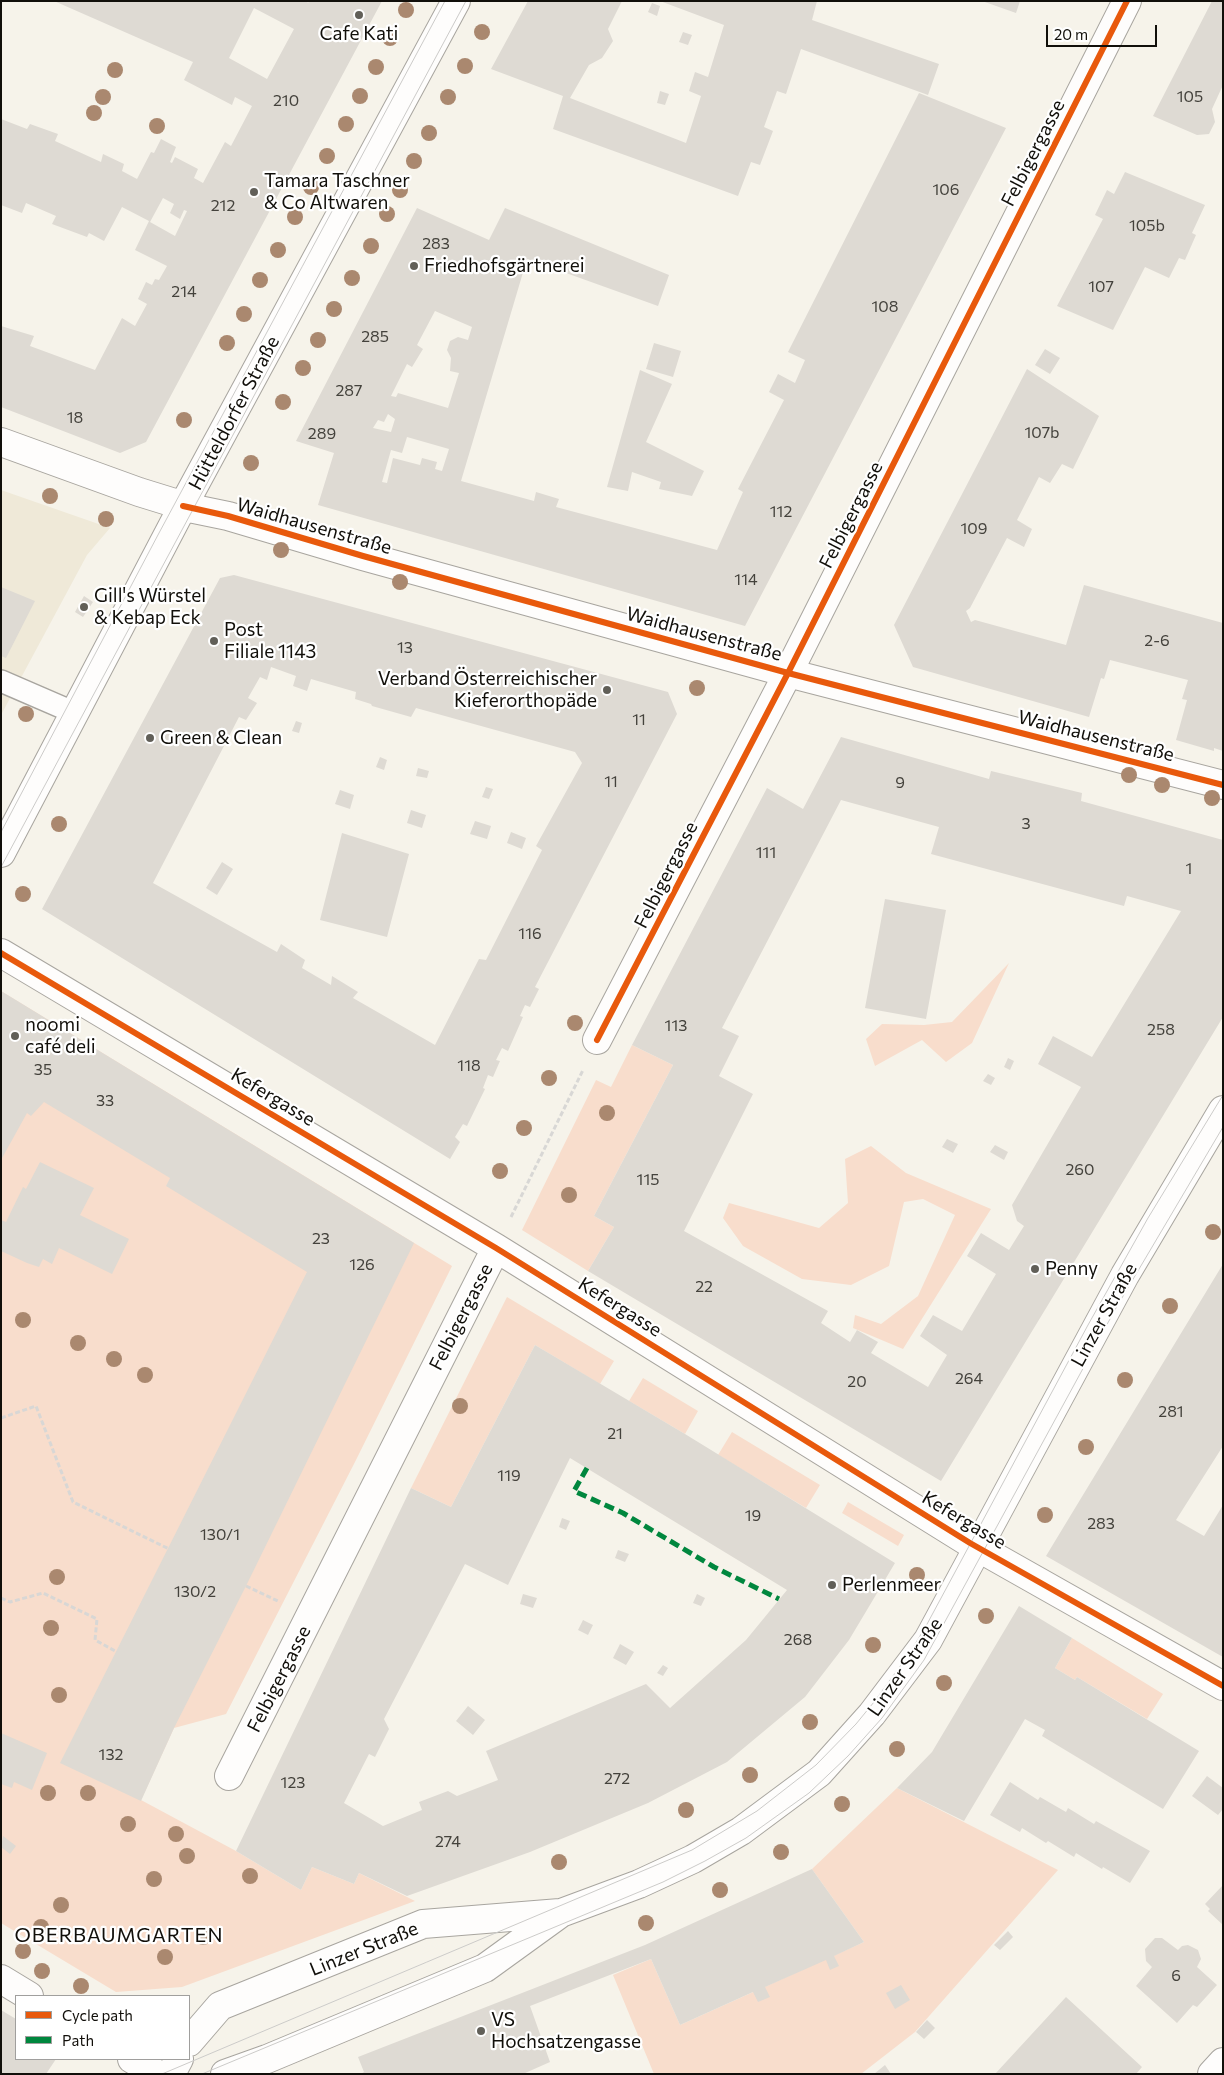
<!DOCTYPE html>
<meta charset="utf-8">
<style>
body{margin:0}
#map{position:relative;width:1224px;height:2075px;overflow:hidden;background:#f6f3ea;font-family:Commissioner,sans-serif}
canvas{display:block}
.frame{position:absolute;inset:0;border:2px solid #110f0a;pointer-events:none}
.legend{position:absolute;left:15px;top:1995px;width:175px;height:65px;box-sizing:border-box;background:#fff;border:1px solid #a09f9d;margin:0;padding:6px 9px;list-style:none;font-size:15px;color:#110f0a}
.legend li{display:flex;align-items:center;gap:10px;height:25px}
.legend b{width:25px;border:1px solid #a09f9d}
.scale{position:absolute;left:1046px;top:25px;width:111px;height:22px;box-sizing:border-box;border:2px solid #110f0a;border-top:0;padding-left:6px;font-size:15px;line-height:18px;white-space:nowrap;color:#110f0a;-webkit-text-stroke:4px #fff;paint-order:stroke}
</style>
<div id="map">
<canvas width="1224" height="2075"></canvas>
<div class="frame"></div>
<ul class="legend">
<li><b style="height:6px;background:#e8590c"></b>Cycle path</li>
<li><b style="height:6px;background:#00873e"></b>Path</li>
</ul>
<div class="scale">20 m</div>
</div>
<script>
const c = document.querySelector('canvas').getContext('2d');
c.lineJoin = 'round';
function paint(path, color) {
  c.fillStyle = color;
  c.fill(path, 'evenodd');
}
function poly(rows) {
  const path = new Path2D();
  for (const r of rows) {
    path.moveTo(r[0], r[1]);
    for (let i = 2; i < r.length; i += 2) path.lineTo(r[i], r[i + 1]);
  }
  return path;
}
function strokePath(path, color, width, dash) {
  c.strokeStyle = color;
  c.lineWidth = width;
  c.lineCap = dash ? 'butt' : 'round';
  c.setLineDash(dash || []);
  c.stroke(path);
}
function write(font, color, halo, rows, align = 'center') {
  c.font = font + ' Commissioner,sans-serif';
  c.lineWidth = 4.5;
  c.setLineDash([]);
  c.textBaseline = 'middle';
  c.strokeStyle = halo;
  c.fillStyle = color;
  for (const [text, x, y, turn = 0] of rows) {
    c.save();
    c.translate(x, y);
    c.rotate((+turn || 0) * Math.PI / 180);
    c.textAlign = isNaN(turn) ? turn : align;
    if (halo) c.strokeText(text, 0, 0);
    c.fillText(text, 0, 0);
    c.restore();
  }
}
const built = poly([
 [1,490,110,528,87,555,1,715]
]);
const green = poly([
 [1009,963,972,1043,946,1062,922,1040,875,1066,866,1039,882,1024,924,1025,952,1022],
 [1,991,452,1266,356,1460,226,1714,174,1728,141,1800,236,1851,301,1890,312,1867,354,1884,359,1873,415,1901,182,1987,116,1992,1,1923],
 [632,1045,673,1065,594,1216,614,1227,588,1271,522,1230,596,1080,611,1087],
 [871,1146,906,1173,991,1209,903,1349,853,1328,855,1315,881,1324,918,1296,955,1215,923,1199,904,1202,889,1266,851,1285,802,1279,743,1246,723,1218,729,1203,819,1228,848,1203,845,1159],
 [507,1297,614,1361,600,1384,535,1345,451,1507,411,1488],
 [643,1378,698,1411,685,1434,629,1401],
 [732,1432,820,1485,806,1508,718,1455],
 [848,1502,904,1535,898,1546,842,1513],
 [1072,1638,1163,1694,1147,1719,1077,1677,1075,1680,1055,1668],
 [897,1788,1058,1870,915,2032,861,2074,654,2074,613,1975,651,1959,680,2025,864,1942,812,1869]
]);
const building = poly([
 [54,1,307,1,308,3,309,1,382,1,146,442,120,453,1,407,1,326,34,336,30,346,95,370,122,318,135,326,147,304,138,299,146,282,152,285,155,279,159,280,167,266,135,250,149,221,122,207,104,241,89,233,87,237,52,224,56,216,26,203,22,213,1,205,1,119,27,129,30,124,58,134,55,141,101,162,103,154,124,164,122,171,137,179,151,152,154,153,161,139,176,147,170,162,172,163,175,157,198,169,194,178,203,183,225,142,231,146,252,106,235,97,232,105,184,80,193,62],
 [254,8,294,29,267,79,229,58],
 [163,198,174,204,170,213,180,219,184,210,187,211,175,236,150,222],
 [528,1,622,1,608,29,613,41,602,58,589,65,570,98,686,143,701,96,689,91,695,72,708,77,724,25,660,1,817,1,812,20,939,64,928,95,801,49,786,94,777,91,764,127,773,131,760,165,751,162,738,196,553,129,563,96,491,69],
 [982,1,1020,1,1016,13],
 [1212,1,1223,1,1223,85,1212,109,1215,122,1209,134,1197,135,1153,116],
 [652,3,660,6,657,16,648,12],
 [683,32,692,35,688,45,679,42],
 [660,91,669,94,665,105,657,103],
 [919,93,1006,128,745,626,318,505,334,453,296,441,417,208,489,240,505,208,669,275,658,306,527,259,461,481,534,501,536,492,559,499,556,507,717,550,743,492,738,489,784,400,769,392,778,374,795,383,805,360,788,352],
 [435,311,472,327,468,340,458,337,450,341,447,350,451,358,450,371,459,373,448,408,398,393,396,397,391,396,407,364,412,367,423,349,417,345],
 [388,414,395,419,391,432,373,428,378,420,384,422],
 [407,437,449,449,442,471,435,469,437,462,422,458,420,465,393,458,387,483,382,482,391,450,402,453],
 [1125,172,1205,205,1192,233,1196,235,1185,260,1179,258,1169,278,1145,267,1113,330,1057,306,1103,219,1095,215,1107,190,1114,194],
 [654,343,681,351,673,377,646,369],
 [1045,349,1060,358,1050,374,1035,365],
 [1027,369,1099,416,1073,469,1062,464,1050,483,1039,477,1017,520,1032,529,1024,547,1007,538,970,608,966,611,971,622,975,620,1066,645,1084,585,1223,623,1223,751,1214,748,1214,751,1176,740,1187,700,1182,699,1188,680,1110,660,1104,679,1101,678,1089,717,913,667,894,625],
 [640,370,672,384,646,442,704,471,692,496,659,489,661,482,632,472,628,491,607,487],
 [234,575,668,692,677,714,535,987,539,989,530,1007,525,1005,520,1016,523,1017,508,1051,502,1048,496,1060,500,1061,493,1077,488,1075,483,1088,485,1089,467,1126,463,1124,455,1137,460,1142,450,1159,42,909,220,578],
 [271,667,296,676,293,686,307,691,311,679,356,692,355,699,371,704,372,706,411,717,416,708,575,752,582,763,536,846,542,850,486,960,479,959,435,1045,353,998,358,992,332,976,331,985,302,968,305,960,281,944,277,952,153,883,239,717,246,720,257,703,248,698,260,677,267,680],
 [1,587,35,601,6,658,1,656],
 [84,596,93,602,83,617,75,612],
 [296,721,302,723,299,733,292,731],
 [841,737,989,779,991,771,1082,793,1081,801,1223,840,1223,1017,941,1481,588,1271,614,1227,594,1216,673,1065,632,1045,767,788,803,809],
 [841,800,939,827,931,854,1124,906,1127,896,1181,911,1092,1057,1053,1036,1038,1064,1081,1087,1012,1205,1017,1221,1024,1226,1009,1250,981,1233,967,1256,996,1274,962,1331,933,1315,920,1336,947,1355,928,1387,871,1353,878,1342,857,1330,850,1342,821,1323,828,1311,684,1231,753,1094,719,1076,739,1036,722,1028],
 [380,757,387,760,384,770,376,767],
 [418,768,429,771,427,778,416,776],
 [486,787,493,789,489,799,482,797],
 [340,790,354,795,350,809,335,804],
 [411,810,426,815,422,828,407,823],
 [475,821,491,826,487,839,470,834],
 [511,832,526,838,522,849,507,843],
 [342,833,409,854,387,937,320,920],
 [222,862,233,869,217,895,206,888],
 [885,899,946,910,926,1019,865,1008],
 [1,991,414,1243,246,1586,174,1728,141,1801,60,1763,307,1272,166,1186,170,1178,44,1102,31,1116,27,1113,1,1160],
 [1008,1058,1014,1061,1010,1070,1004,1067],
 [988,1074,995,1078,991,1085,983,1081],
 [947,1139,958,1144,953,1153,942,1147],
 [995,1145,1008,1152,1004,1160,990,1152],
 [40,1162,94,1188,80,1215,129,1239,112,1274,59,1248,52,1264,43,1259,39,1267,27,1263,1,1251,1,1220,6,1222,23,1187,26,1189],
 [1223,1264,1223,1446,1176,1520,1204,1536,1223,1505,1223,1657,1046,1556],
 [535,1345,685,1434,895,1563,849,1640,805,1697,727,1762,648,1803,530,1852,407,1896,359,1873,354,1884,312,1867,301,1890,236,1851,411,1488,451,1507],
 [570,1458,787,1590,746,1640,670,1708,646,1684,486,1751,498,1780,457,1796,448,1791,419,1802,422,1810,383,1826,344,1803,369,1754,375,1757,389,1729,384,1719,465,1564,508,1585],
 [562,1518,570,1521,566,1530,559,1527],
 [618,1550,629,1554,625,1562,615,1558],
 [523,1594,537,1598,533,1608,520,1604],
 [697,1594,705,1598,701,1606,693,1603],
 [1019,1606,1072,1638,1055,1668,1075,1680,1077,1677,1199,1751,1163,1809,1042,1736,1045,1730,1025,1719,964,1821,897,1788,932,1752],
 [583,1620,593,1625,588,1635,578,1630],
 [620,1644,634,1652,626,1665,613,1658],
 [663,1665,668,1668,663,1676,657,1673],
 [468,1706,485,1720,473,1735,456,1721],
 [1,1733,47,1753,32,1790,14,1782,12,1788,1,1784],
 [1207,1776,1223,1788,1223,1809,1218,1815,1192,1796],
 [1010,1782,1038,1800,1040,1797,1066,1812,1068,1808,1094,1824,1096,1821,1150,1851,1130,1883,1103,1867,1102,1869,1076,1853,1074,1857,1048,1841,1046,1843,1022,1828,1020,1832,990,1815],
 [3,1836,16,1846,10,1854,1,1847],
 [812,1869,864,1942,834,1956,839,1966,830,1970,826,1960,765,1987,770,1997,758,2002,753,1992,680,2025,651,1959,530,2006,550,2062,523,2074,361,2074,364,2072,358,2057,645,1945],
 [1223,1885,1223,1925,1208,1911,1210,1909,1205,1904],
 [1008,1931,1013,1937,1000,1950,994,1945],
 [1155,1938,1162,1938,1178,1950,1182,1946,1188,1945,1198,1950,1201,1959,1197,1967,1217,1985,1197,2007,1193,2005,1177,2023,1136,1986,1152,1967,1146,1961,1145,1949],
 [901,1985,910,2000,895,2009,886,1993],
 [1066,1997,1142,2067,1136,2074,995,2074],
 [1,2010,16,2019,16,2059,56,2059,46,2074,1,2074],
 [927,2020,935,2028,924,2039,916,2032],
 [885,2065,891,2074,874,2074]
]);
const path = poly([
 [511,1217,583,1070],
 [1,1418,36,1406,73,1502,169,1549],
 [246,1586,280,1602],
 [1,1598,10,1602,43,1593,97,1619,95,1640,117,1652]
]);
const lane = poly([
 [1,681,75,713]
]);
const street = poly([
 [1,953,496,1248,970,1543,1223,1686],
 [597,1040,788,673,1127,1],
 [229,1776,496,1248],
 [1212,2074,1223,2062]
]);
const secondary = poly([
 [1,442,139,492,194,509,228,516,363,556,788,673,1223,785],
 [1,853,183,506,456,1],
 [1,1979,29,1996],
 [189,2042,220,2006,423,1924,560,1913],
 [132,2059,157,2074],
 [171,2074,179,2059],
 [225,2074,267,2059,485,1968,561,1913,639,1884,693,1859,741,1831,819,1773,872,1714,928,1640,1125,1275,1223,1110]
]);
const tram = poly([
 [1,832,159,533,445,1],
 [1,867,466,1],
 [162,2074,692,1850,757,1811,816,1765,856,1724,874,1702,909,1654,926,1626,1088,1325,1148,1218,1223,1095],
 [202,2074,663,1882,705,1861,746,1838,809,1793,848,1756,882,1718,924,1660,1116,1308,1223,1127]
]);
const quiet = poly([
 [587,1468,574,1491,623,1513,714,1567,779,1599]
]);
const cycleway = poly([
 [183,506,228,516,363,556,788,673,1223,785],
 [1,953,496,1248,970,1543,1223,1686],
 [597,1040,788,673,1127,1]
]);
const trees = [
 [406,10],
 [482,32],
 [390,38],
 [465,66],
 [376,67],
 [115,70],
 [360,96],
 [103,97],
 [448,97],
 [94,113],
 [346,124],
 [157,126],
 [429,133],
 [327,156],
 [414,161],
 [311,187],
 [400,190],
 [387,214],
 [295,217],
 [371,246],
 [278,250],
 [352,278],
 [260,280],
 [334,309],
 [244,314],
 [318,340],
 [227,343],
 [303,368],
 [283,402],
 [184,420],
 [251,463],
 [50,496],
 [106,519],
 [281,550],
 [400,582],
 [697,688],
 [26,714],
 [1129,775],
 [1162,785],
 [1212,798],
 [59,824],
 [23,894],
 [575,1023],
 [549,1078],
 [607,1113],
 [524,1128],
 [500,1171],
 [569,1195],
 [1213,1232],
 [1170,1306],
 [23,1320],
 [78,1343],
 [114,1359],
 [145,1375],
 [1125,1380],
 [460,1406],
 [1086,1447],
 [1045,1515],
 [917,1575],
 [57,1577],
 [986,1616],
 [51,1628],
 [873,1645],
 [944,1683],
 [59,1695],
 [810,1722],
 [897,1749],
 [750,1775],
 [48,1793],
 [88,1793],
 [842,1804],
 [686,1810],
 [128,1824],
 [176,1834],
 [781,1852],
 [187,1856],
 [559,1862],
 [250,1876],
 [154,1879],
 [720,1890],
 [61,1905],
 [646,1923],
 [41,1927],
 [203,1937],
 [23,1951],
 [165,1957],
 [42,1971],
 [81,1986]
];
const markers = [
 [359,15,5,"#615f58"],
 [254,192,5,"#615f58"],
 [414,266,5,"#615f58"],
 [84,607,5,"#615f58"],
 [214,641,5,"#615f58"],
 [607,690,5,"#615f58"],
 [150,738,5,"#615f58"],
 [15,1036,5,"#615f58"],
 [1035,1269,5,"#615f58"],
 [832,1585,5,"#615f58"],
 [481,2031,5,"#615f58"]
];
const numberNames = [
 ["105",1190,97],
 ["210",286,101],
 ["106",946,190],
 ["212",223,206],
 ["105b",1147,226],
 ["283",436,244],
 ["107",1101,287],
 ["214",184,292],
 ["108",885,307],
 ["285",375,337],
 ["287",349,391],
 ["18",75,418],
 ["107b",1042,433],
 ["289",322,434],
 ["112",781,512],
 ["109",974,529],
 ["114",746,580],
 ["2-6",1157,641],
 ["13",405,648],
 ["11",639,720],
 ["11",611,782],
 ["9",900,783],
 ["3",1026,824],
 ["111",766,853],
 ["1",1189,869],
 ["116",530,934],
 ["113",676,1026],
 ["258",1161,1030],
 ["118",469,1066],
 ["35",43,1070],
 ["33",105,1101],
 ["260",1080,1170],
 ["115",648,1180],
 ["23",321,1239],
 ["126",362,1265],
 ["22",704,1287],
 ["264",969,1379],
 ["20",857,1382],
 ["281",1171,1412],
 ["21",615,1434],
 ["119",509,1476],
 ["19",753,1516],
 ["283",1101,1524],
 ["130/1",220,1535],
 ["130/2",195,1592],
 ["268",798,1640],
 ["132",111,1755],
 ["272",617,1779],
 ["123",293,1783],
 ["274",448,1842],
 ["6",1176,1976]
];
const poiNames = [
 ["Cafe Kati",359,34,"center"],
 ["Tamara Taschner",264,181],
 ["& Co Altwaren",264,203],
 ["Friedhofsgärtnerei",424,266],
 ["Gill's Würstel",94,596],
 ["& Kebap Eck",94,618],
 ["Post",224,630],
 ["Filiale 1143",224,652],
 ["Verband Österreichischer",597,679,"right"],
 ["Kieferorthopäde",597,701,"right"],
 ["Green & Clean",160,738],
 ["noomi",25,1025],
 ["café deli",25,1047],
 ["Penny",1045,1269],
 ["Perlenmeer",842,1585],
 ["VS",491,2020],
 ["Hochsatzengasse",491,2042]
];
const streetNames = [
 ["Felbigergasse",1033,153,-63],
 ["Hütteldorfer Straße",234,413,-62],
 ["Felbigergasse",851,515,-63],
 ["Waidhausenstraße",314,526,16],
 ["Waidhausenstraße",704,634,15],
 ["Waidhausenstraße",1096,736,14],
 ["Felbigergasse",666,875,-63],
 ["Kefergasse",273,1097,31],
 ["Kefergasse",620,1307,32],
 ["Linzer Straße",1104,1315,-61],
 ["Felbigergasse",461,1317,-63],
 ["Kefergasse",964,1520,31],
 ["Linzer Straße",905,1667,-55],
 ["Felbigergasse",279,1679,-63],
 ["Linzer Straße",364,1949,-22]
];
const neighbourhoodNames = [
 ["OBERBAUMGARTEN",119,1935]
];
paint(built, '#efe9d8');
paint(green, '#f8ddcc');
paint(building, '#dedad3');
strokePath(lane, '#a8a59f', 24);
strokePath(street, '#a8a59f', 30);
strokePath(secondary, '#a8a59f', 30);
strokePath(path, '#d8d7d5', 3, [5, 2.5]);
strokePath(lane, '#fefdfc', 21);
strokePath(street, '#fefdfc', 28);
strokePath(secondary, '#fefdfc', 28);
strokePath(tram, '#cccbc9', 1);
strokePath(quiet, '#00873e', 5, [10, 5]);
strokePath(cycleway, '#e8590c', 6);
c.fillStyle = '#aa886f';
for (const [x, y] of trees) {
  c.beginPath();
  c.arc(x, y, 8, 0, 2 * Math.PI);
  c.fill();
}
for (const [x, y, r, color] of markers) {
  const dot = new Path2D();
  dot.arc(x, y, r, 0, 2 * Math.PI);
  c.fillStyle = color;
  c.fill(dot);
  strokePath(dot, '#fff', 2);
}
write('16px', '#44423c', null, numberNames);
write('19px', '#110f0a', '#fff', poiNames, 'left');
write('19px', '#110f0a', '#fff', streetNames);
c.letterSpacing = '1px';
write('20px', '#110f0a', '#fff', neighbourhoodNames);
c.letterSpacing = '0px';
</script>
